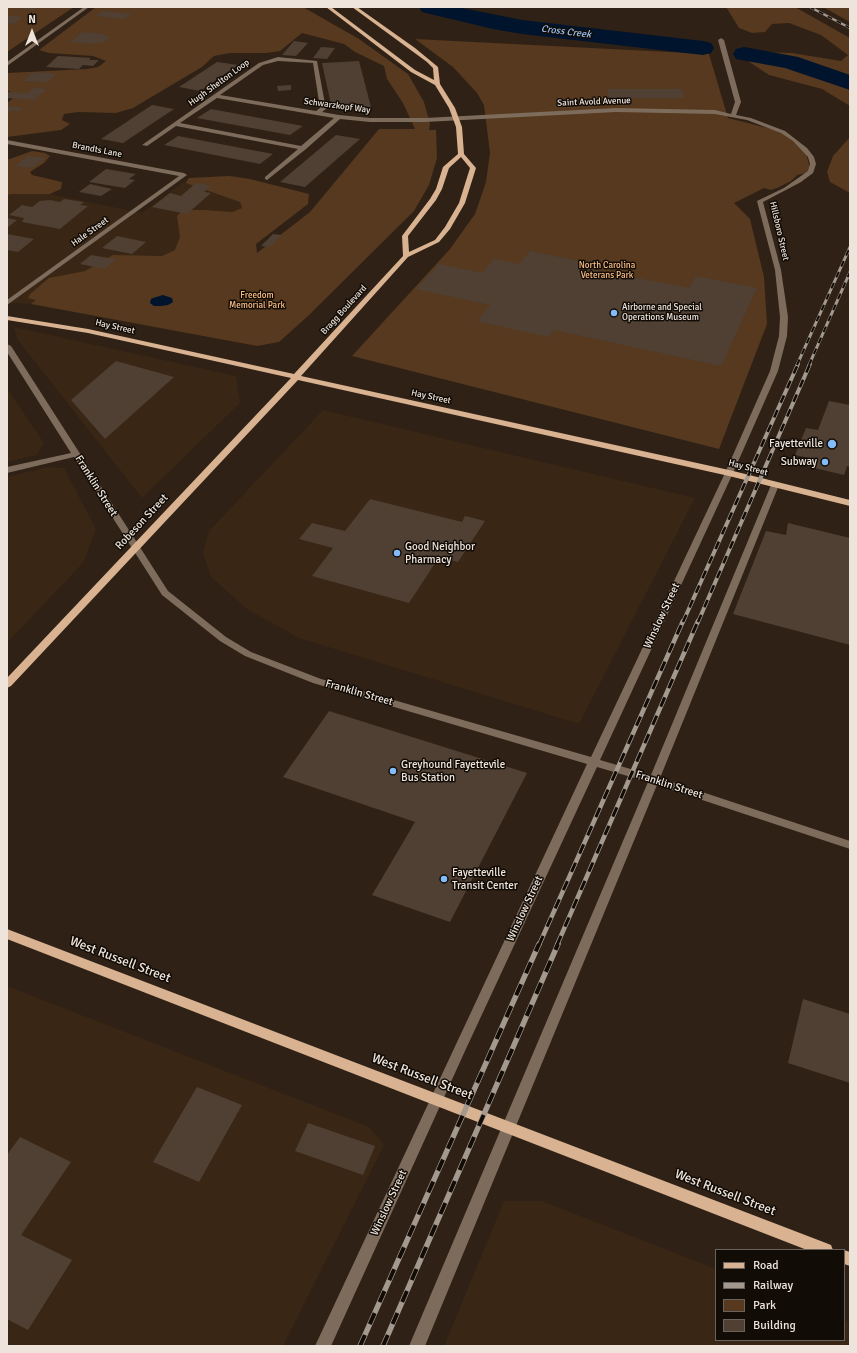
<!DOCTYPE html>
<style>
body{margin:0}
#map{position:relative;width:857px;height:1353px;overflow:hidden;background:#2f2115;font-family:Signika,sans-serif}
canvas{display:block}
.frame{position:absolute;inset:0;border:8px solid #eee4dc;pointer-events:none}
.legend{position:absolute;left:715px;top:1249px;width:130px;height:92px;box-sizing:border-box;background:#120c07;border:1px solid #6a625c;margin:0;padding:5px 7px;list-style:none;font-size:12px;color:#eee4dc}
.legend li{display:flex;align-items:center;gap:8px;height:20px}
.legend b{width:20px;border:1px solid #6a625c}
.north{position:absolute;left:12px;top:12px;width:40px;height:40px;-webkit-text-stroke:3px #120c07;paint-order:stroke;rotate:0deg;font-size:11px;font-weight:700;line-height:16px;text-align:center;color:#eee4dc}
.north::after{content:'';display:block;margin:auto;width:14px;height:18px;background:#eee4dc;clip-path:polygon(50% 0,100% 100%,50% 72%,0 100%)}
</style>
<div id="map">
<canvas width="857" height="1353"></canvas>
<div class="frame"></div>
<ul class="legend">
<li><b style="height:5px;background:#d8b291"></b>Road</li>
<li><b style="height:5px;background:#a4998f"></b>Railway</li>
<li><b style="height:11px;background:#56391e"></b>Park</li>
<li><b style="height:11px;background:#4f4033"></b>Building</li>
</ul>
<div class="north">N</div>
</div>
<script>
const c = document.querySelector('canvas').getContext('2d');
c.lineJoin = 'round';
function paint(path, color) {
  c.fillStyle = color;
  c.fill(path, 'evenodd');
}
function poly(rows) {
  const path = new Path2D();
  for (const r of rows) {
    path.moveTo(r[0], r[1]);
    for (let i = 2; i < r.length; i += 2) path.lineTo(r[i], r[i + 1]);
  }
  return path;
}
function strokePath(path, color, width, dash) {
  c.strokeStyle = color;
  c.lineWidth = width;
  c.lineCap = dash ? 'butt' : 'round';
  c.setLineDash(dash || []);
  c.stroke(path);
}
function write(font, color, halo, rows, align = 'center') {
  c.font = font + ' Signika,sans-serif';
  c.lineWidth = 3;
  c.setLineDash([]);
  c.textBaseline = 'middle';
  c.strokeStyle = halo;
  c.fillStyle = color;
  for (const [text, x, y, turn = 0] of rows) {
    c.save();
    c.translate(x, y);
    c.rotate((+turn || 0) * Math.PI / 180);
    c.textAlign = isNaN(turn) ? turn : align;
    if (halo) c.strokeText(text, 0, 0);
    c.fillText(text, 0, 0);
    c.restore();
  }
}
const built = poly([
 [229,176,250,179,240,202,242,208,143,279,48,292,31,304,7,303,7,195,13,194,50,194,142,213,189,178],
 [14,327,236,376,240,403,142,498,17,339],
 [7,388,44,443,37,455,7,462],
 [323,410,695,498,579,724,299,638,247,609,211,577,203,553,209,531],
 [48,467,64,468,96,529,83,563,7,643,7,477],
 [7,986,369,1127,384,1145,283,1346,7,1346],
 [504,1201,542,1201,716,1269,716,1340,844,1340,844,1320,850,1322,850,1346,444,1346]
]);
const green = poly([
 [7,7,74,7,7,52],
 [96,7,303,7,359,39,408,74,424,102,430,124,429,130,436,130,437,158,429,185,414,211,308,316,279,342,257,346,31,304,36,300,28,298,30,294,49,278,85,271,113,255,162,256,175,250,180,237,177,216,183,210,204,210,232,212,242,208,240,202,186,183,189,178,229,176,250,179,309,194,308,204,256,244,257,253,310,212,379,129,415,129,403,103,387,79,384,66,355,52,344,44,302,33,280,51,267,53,230,53,214,56,202,67,133,108,116,113,78,112,64,114,62,120,70,124,61,130,7,137,7,103,16,96,7,90,7,73,87,69,98,67,106,61,93,56,49,53,39,50],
 [726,7,795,7,850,38,850,106,822,89,769,75,748,61,758,52,792,53,841,61,848,55,821,35,789,23,772,24,765,32,752,33,739,28],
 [823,7,850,7,850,22],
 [415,39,709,54,728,118,783,132,805,149,811,172,797,175,791,181,777,188,771,190,764,188,734,203,750,219,764,277,767,324,719,449,352,356,450,249,475,214,486,182,490,153,484,105,477,93,453,67],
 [850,137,850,193,830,182,827,172,833,156],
 [32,151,45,153,50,156,44,163,30,172,32,175,62,182,61,189,50,194,13,194,7,195,7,160]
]);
const water = poly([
 [163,295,172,298,173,302,168,305,161,306,154,306,150,303,151,299,153,298]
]);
const river = poly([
 [419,7,457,7,522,20,703,41,711,43,714,48,711,53,703,55,522,34,493,29,422,12,419,7],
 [744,47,798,57,850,75,850,90,785,68,736,59,733,54,736,49,744,47]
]);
const building = poly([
 [11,7,39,7,34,10],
 [103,11,132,14,124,19,95,16],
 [7,15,23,17,14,24,7,23],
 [83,32,105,34,103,36,110,37,102,43,95,43,93,44,70,42],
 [294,41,308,43,296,56,282,55],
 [321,47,335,48,327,59,313,58],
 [58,56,91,58,89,60,99,60,93,66,83,65,79,69,46,67],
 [359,61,371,107,332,109,322,63],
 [217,62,238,65,200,91,179,87],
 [33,72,56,74,48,82,24,81],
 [291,85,291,90,278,91,277,86],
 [33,88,46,89,35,100,7,98,7,92,28,93],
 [607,89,682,89,685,98,609,98],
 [152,105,174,109,123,143,101,139],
 [7,106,23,108,19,111,12,110,7,115],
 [211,109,303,126,290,135,197,118],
 [336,135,360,139,305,187,280,182],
 [178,136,273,154,260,164,164,145],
 [28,156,45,158,32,168,15,166],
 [106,169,136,174,129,179,135,180,125,188,89,182],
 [196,183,211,186,204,192,211,193,187,214,152,207,170,193,181,196],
 [90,184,112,189,101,196,79,192],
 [64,199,84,202,80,205,88,206,60,229,22,222,24,218,9,215,22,205,32,207,40,201,50,200,60,202],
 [7,218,17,220,7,228],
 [7,234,34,239,18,252,7,250],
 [273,234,282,235,270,247,261,246],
 [117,236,146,242,132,254,102,248],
 [530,251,594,264,591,269,689,288,696,276,757,288,721,366,554,330,549,337,477,321,490,305,416,289,439,264,482,273,494,259,519,264],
 [91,255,116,259,105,269,80,264],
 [116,361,174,377,105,439,71,400],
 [829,401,850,405,850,467,847,466,844,475,806,466,809,458,795,455,806,428,818,430],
 [370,499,462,522,465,516,485,521,458,562,439,557,409,603,312,576,333,548,299,539,312,523,345,531],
 [788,523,850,538,850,645,733,614,766,531,786,535],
 [329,711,527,773,450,922,372,895,415,822,283,777],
 [803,999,850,1014,850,1083,788,1063],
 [197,1087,242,1105,199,1182,153,1162],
 [308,1123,375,1146,363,1175,295,1151],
 [20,1137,71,1162,21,1235,72,1260,28,1330,7,1319,7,1155]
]);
const minor = poly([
 [84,7,89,7,7,66,7,62,84,7],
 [721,38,724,40,741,102,736,115,751,118,785,131,807,148,814,157,816,164,813,173,801,182,763,202,781,270,788,317,787,336,778,371,733,473,600,760,651,775,771,485,772,483,778,483,779,485,660,778,850,841,850,849,657,785,425,1346,409,1346,648,782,597,767,465,1051,331,1346,315,1346,587,764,313,683,245,656,220,641,162,595,74,457,7,473,7,467,71,453,7,352,7,344,11,346,168,591,226,637,251,652,321,679,591,757,725,473,770,371,779,336,780,317,775,270,757,201,784,188,808,171,810,164,808,157,793,141,781,133,747,120,715,114,616,112,425,122,370,122,340,119,306,149,267,180,265,179,265,177,298,149,176,126,147,146,142,145,259,63,278,57,317,61,326,109,322,112,339,115,370,118,425,118,616,108,715,110,731,114,735,102,718,40,721,38],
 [278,61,313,63,320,108,316,111,220,95,263,65,278,61],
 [217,98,334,118,301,146,180,123,217,98],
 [7,140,184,173,187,175,7,305,7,300,179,176,7,144,7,140]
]);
const major = poly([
 [326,7,331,7,415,70,434,80,433,68,427,62,352,7,357,7,415,48,438,67,440,84,455,108,462,127,464,154,476,168,465,203,450,229,439,242,408,257,301,376,729,470,850,500,850,506,729,476,298,380,11,686,7,688,7,678,291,378,88,333,7,320,7,316,88,329,294,374,403,256,402,236,430,199,436,189,443,167,458,154,456,127,449,108,435,85,411,72,326,7],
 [461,157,470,168,459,203,445,227,435,240,409,252,408,236,436,200,442,189,449,168,461,157],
 [7,929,826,1243,831,1245,833,1250,807,1250,7,939,7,929],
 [844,1250,850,1252,850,1266,844,1264,844,1250]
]);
const railFar4 = poly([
 [810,7,850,28]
]);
const railFar3 = poly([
 [797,365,850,247],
 [809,365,850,272]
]);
const railFar2 = poly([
 [683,622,798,364],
 [698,622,810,364]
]);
const railFar1 = poly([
 [539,945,683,621],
 [557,945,698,621]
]);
const rail = poly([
 [360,1346,539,944],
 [383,1346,558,944]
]);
const markers = [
 [614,313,4,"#83bcfb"],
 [832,444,5,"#83bcfb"],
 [825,462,4,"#83bcfb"],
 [397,553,4,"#83bcfb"],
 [393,771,4,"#83bcfb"],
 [444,879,4,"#83bcfb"]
];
const farStreetnames = [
 ["Hugh Shelton Loop",219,83,-36],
 ["Saint Avold Avenue",594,102,-2],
 ["Schwarzkopf Way",337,106,8],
 ["Brandts Lane",97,150,11],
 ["Hillsboro Street",779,231,77],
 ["Hale Street",90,232,-36],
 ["Bragg Boulevard",344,310,-48],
 ["Hay Street",115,327,13],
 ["Hay Street",431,397,12],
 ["Hay Street",748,468,15]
];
const farParknames = [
 ["North Carolina",607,266],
 ["Veterans Park",607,276],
 ["Freedom",257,296],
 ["Memorial Park",257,306]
];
const farPoinames = [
 ["Airborne and Special",622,308],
 ["Operations Museum",622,318]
];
const farWaternames = [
 ["Cross Creek",566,32,7]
];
const poiNames = [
 ["Fayetteville",823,444,"right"],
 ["Subway",817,462,"right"],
 ["Good Neighbor",405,547],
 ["Pharmacy",405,560],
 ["Greyhound Fayettevile",401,765],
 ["Bus Station",401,778],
 ["Fayetteville",452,873],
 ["Transit Center",452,886]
];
const streetNames = [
 ["Franklin Street",96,486,58],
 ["Robeson Street",142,522,-47],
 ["Winslow Street",662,616,-65],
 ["Franklin Street",359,693,16],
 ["Franklin Street",669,785,18],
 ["Winslow Street",525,909,-65],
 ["Winslow Street",389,1203,-65]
];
const nearStreetnames = [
 ["West Russell Street",120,960,21],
 ["West Russell Street",422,1077,21],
 ["West Russell Street",725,1193,21]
];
paint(built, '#392615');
paint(green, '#56391e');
paint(water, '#00142d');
paint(river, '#00142d');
paint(building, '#4f4033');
paint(minor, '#7d6b5b');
paint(major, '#d8b291');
strokePath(railFar4, '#a4998f', 2.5);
strokePath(railFar3, '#a4998f', 3);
strokePath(railFar2, '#a4998f', 4);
strokePath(railFar1, '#a4998f', 4.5);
strokePath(rail, '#a4998f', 5.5);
strokePath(railFar4, '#120c07', 1.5, [5]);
strokePath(railFar3, '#120c07', 2, [6]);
strokePath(railFar2, '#120c07', 2.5, [8]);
strokePath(railFar1, '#120c07', 3, [10]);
strokePath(rail, '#120c07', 4, [12]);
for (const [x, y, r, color] of markers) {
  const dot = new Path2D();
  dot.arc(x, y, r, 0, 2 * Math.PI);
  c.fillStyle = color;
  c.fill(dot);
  strokePath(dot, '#120c07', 1.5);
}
write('9px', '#eee4dc', '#120c07', farStreetnames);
write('9px', '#fdbe85', '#120c07', farParknames);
write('9px', '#eee4dc', '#120c07', farPoinames, 'left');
write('italic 10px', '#98c3f4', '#120c07', farWaternames);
write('11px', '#eee4dc', '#120c07', poiNames, 'left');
write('11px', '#eee4dc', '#120c07', streetNames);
write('13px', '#eee4dc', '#120c07', nearStreetnames);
</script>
